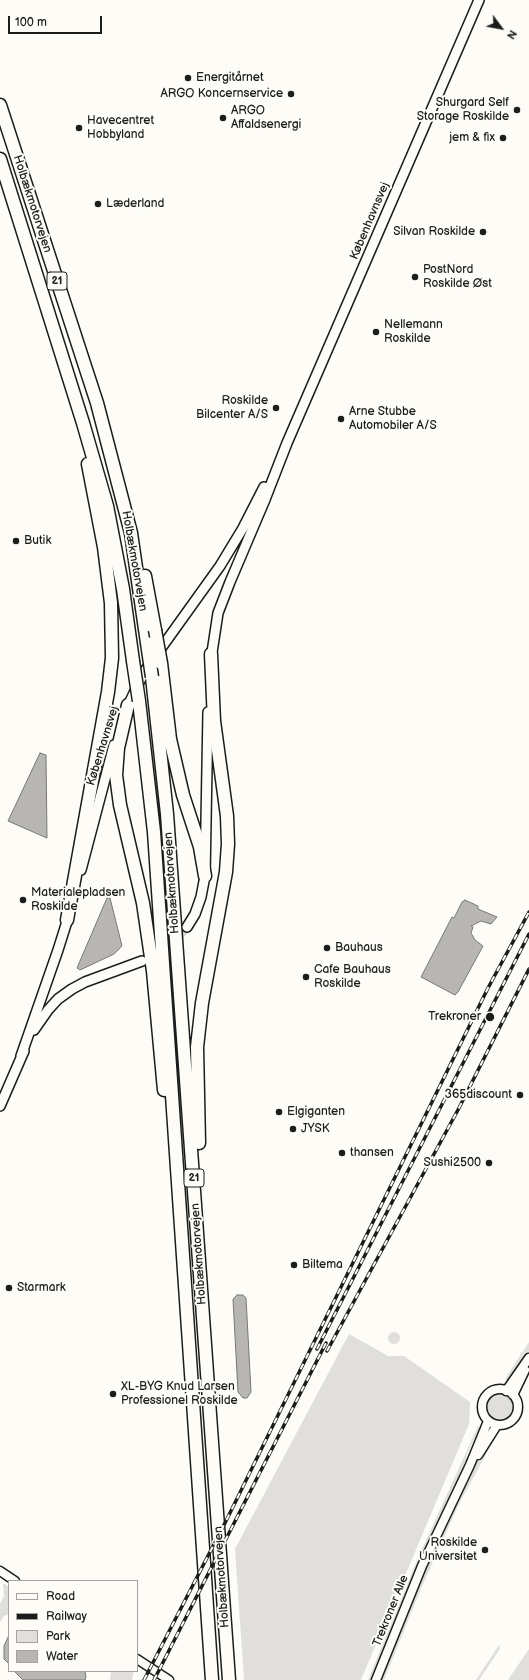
<!DOCTYPE html>
<meta charset="utf-8">
<style>
body{margin:0}
#map{position:relative;width:529px;height:1680px;overflow:hidden;background:#fdfcf7;font-family:"Balsamiq Sans",sans-serif}
canvas{display:block}
.legend{position:absolute;left:8px;top:1580px;width:130px;height:92px;box-sizing:border-box;background:#fdfcf7;border:1px solid #a3a29f;margin:0;padding:5px 7px;list-style:none;font-size:12px;color:#1c1c1c}
.legend li{display:flex;align-items:center;gap:8px;height:20px}
.legend b{width:20px;border:1px solid #a3a29f}
.north{position:absolute;left:481px;top:8px;width:40px;height:40px;-webkit-text-stroke:3px #fdfcf7;paint-order:stroke;rotate:122deg;font-size:11px;font-weight:700;line-height:16px;text-align:center;color:#1c1c1c}
.north::after{content:'';display:block;margin:auto;width:14px;height:18px;background:#1c1c1c;clip-path:polygon(50% 0,100% 100%,50% 72%,0 100%)}
.scale{position:absolute;left:8px;top:16px;width:94px;height:18px;box-sizing:border-box;border:2px solid #1c1c1c;border-top:0;padding-left:5px;font-size:12px;line-height:14px;white-space:nowrap;color:#1c1c1c;-webkit-text-stroke:3px #fdfcf7;paint-order:stroke}
</style>
<div id="map">
<canvas width="529" height="1680"></canvas>
<ul class="legend">
<li><b style="height:5px;background:#fdfcf7"></b>Road</li>
<li><b style="height:5px;background:#1c1c1c"></b>Railway</li>
<li><b style="height:11px;background:#e0dfdb"></b>Park</li>
<li><b style="height:11px;background:#b7b6b2"></b>Water</li>
</ul>
<div class="north">N</div>
<div class="scale">100 m</div>
</div>
<script>
const c = document.querySelector('canvas').getContext('2d');
c.lineJoin = 'round';
function paint(path, color) {
  c.fillStyle = color;
  c.fill(path, 'evenodd');
}
function poly(rows) {
  const path = new Path2D();
  for (const r of rows) {
    if (r.length === 3) {
      path.moveTo(r[0] + r[2], r[1]);
      path.arc(r[0], r[1], r[2], 0, 2 * Math.PI);
      continue;
    }
    path.moveTo(r[0], r[1]);
    for (let i = 2; i < r.length; i += 2) path.lineTo(r[i], r[i + 1]);
  }
  return path;
}
function strokePath(path, color, width, dash) {
  c.strokeStyle = color;
  c.lineWidth = width;
  c.lineCap = dash ? 'butt' : 'round';
  c.setLineDash(dash || []);
  c.stroke(path);
}
function write(font, color, halo, rows, align = 'center') {
  c.font = font + ' "Balsamiq Sans",sans-serif';
  c.lineWidth = 4;
  c.setLineDash([]);
  c.textBaseline = 'middle';
  c.strokeStyle = halo;
  c.fillStyle = color;
  for (const [text, x, y, turn = 0] of rows) {
    c.save();
    c.translate(x, y);
    c.rotate((+turn || 0) * Math.PI / 180);
    c.textAlign = isNaN(turn) ? turn : align;
    if (halo) c.strokeText(text, 0, 0);
    c.fillText(text, 0, 0);
    c.restore();
  }
}
const green = poly([
 [394,1338,6],
 [349,1334,388,1356,404,1356,470,1402,469,1424,361,1680,244,1680,235,1549],
 [529,1342,529,1351,509,1382,505,1379],
 [501,1408,14],
 [478,1426,480,1427,466,1456,467,1457,464,1471,416,1571,372,1680,368,1680,418,1558],
 [493,1435,496,1436,460,1502,423,1584,384,1680,380,1680,407,1611,431,1556,458,1498,484,1448],
 [3,1583,9,1587,9,1614,4,1616,0,1622,0,1604,4,1596],
 [499,1645,500,1649,479,1680,476,1680],
 [529,1649,529,1680,508,1680],
 [111,1671,134,1671,132,1680,110,1680]
]);
const water = poly([
 [40,753,46,755,47,838,8,821,40,753],
 [107,898,110,898,122,946,114,954,80,970,77,968,107,898],
 [465,900,478,906,478,909,497,917,491,924,481,921,471,926,473,927,471,933,475,940,483,946,458,992,455,995,421,977,452,917,454,918,462,902,465,900],
 [237,1295,243,1295,246,1298,251,1392,247,1398,243,1398,238,1392,233,1299,237,1295],
 [9,1635,9,1664,4,1659,4,1646,9,1635],
 [14,1671,85,1671,86,1677,85,1680,23,1680,14,1671]
]);
const secondaryTunnel = poly([
 [159,951,172,944,187,927]
]);
const tertiary = poly([
 [500,1407,18],
 [506,1391,529,1358],
 [513,1395,525,1370],
 [478,1455,497,1425],
 [0,1571,15,1581],
 [137,1659,169,1680],
 [376,1680,422,1566,470,1465,488,1421]
]);
const secondary = poly([
 [211,659,218,613,230,582,264,502,287,443,479,0],
 [126,710,144,672,220,566,243,528,264,487],
 [81,870,114,745],
 [187,927,195,914,201,897,205,876,208,712],
 [34,1030,48,1010,58,999,72,989,85,982,142,961],
 [21,1056,58,950,69,915],
 [0,1106,24,1051]
]);
const motorway = poly([
 [0,105,97,403,131,533,147,643],
 [0,159,83,423,107,506,123,589,133,661],
 [145,576,155,630],
 [161,663,170,739,183,795,200,847,205,876],
 [152,677,167,814,229,1680],
 [139,701,154,832,212,1680],
 [128,705,118,748,116,775,120,805,143,903,153,971,164,1090],
 [67,920,108,692,112,658,111,603,104,547,88,464],
 [199,1143,197,1047,202,1003,226,872,228,844,227,816,214,721,211,654]
]);
const rail = poly([
 [317,1349,529,934],
 [327,1351,459,1108,529,969],
 [144,1680,227,1519,488,988,529,912],
 [154,1680,326,1343]
]);
const motorwayBridge = poly([
 [155,630,161,663],
 [147,643,152,677],
 [133,661,139,701]
]);
const markers = [
 [188,78,4,"#1c1c1c"],
 [291,94,4,"#1c1c1c"],
 [517,110,4,"#1c1c1c"],
 [223,118,4,"#1c1c1c"],
 [79,128,4,"#1c1c1c"],
 [503,138,4,"#1c1c1c"],
 [98,204,4,"#1c1c1c"],
 [483,232,4,"#1c1c1c"],
 [415,277,4,"#1c1c1c"],
 [376,332,4,"#1c1c1c"],
 [276,408,4,"#1c1c1c"],
 [341,419,4,"#1c1c1c"],
 [16,541,4,"#1c1c1c"],
 [23,900,4,"#1c1c1c"],
 [327,948,4,"#1c1c1c"],
 [306,977,4,"#1c1c1c"],
 [490,1017,5,"#1c1c1c"],
 [520,1095,4,"#1c1c1c"],
 [279,1112,4,"#1c1c1c"],
 [293,1129,4,"#1c1c1c"],
 [342,1153,4,"#1c1c1c"],
 [489,1163,4,"#1c1c1c"],
 [294,1265,4,"#1c1c1c"],
 [9,1288,4,"#1c1c1c"],
 [113,1394,4,"#1c1c1c"],
 [485,1550,4,"#1c1c1c"]
];
const shields = [
 [57,281,20],
 [194,1178,20]
];
const shieldNames = [
 ["21",57,281],
 ["21",194,1178]
];
const poiNames = [
 ["Energitårnet",196,78],
 ["ARGO Koncernservice",283,94,"right"],
 ["Shurgard Self",509,103,"right"],
 ["Storage Roskilde",509,117,"right"],
 ["ARGO",231,111],
 ["Affaldsenergi",231,125],
 ["Havecentret",87,121],
 ["Hobbyland",87,135],
 ["jem & fix",495,138,"right"],
 ["Læderland",106,204],
 ["Silvan Roskilde",475,232,"right"],
 ["PostNord",423,270],
 ["Roskilde Øst",423,284],
 ["Nellemann",384,325],
 ["Roskilde",384,339],
 ["Roskilde",268,401,"right"],
 ["Bilcenter A/S",268,415,"right"],
 ["Arne Stubbe",349,412],
 ["Automobiler A/S",349,426],
 ["Butik",24,541],
 ["Materialepladsen",31,893],
 ["Roskilde",31,907],
 ["Bauhaus",335,948],
 ["Cafe Bauhaus",314,970],
 ["Roskilde",314,984],
 ["Trekroner",481,1017,"right"],
 ["365discount",512,1095,"right"],
 ["Elgiganten",287,1112],
 ["JYSK",301,1129],
 ["thansen",350,1153],
 ["Sushi2500",481,1163,"right"],
 ["Biltema",302,1265],
 ["Starmark",17,1288],
 ["XL-BYG Knud Larsen",121,1387],
 ["Professionel Roskilde",121,1401],
 ["Roskilde",477,1543,"right"],
 ["Universitet",477,1557,"right"]
];
const streetNames = [
 ["Holbækmotorvejen",32,204,72],
 ["Københavnsvej",370,221,-67],
 ["Holbækmotorvejen",134,561,80],
 ["Københavnsvej",103,746,-73],
 ["Holbækmotorvejen",172,883,-94],
 ["Holbækmotorvejen",199,1254,-94],
 ["Holbækmotorvejen",222,1577,-94],
 ["Trekroner Alle",391,1611,-68]
];
paint(green, '#e0dfdb');
paint(water, '#b7b6b2');
strokePath(water, '#797876', 1);
strokePath(secondaryTunnel, '#dbdad6', 9, [9, 4.5]);
strokePath(tertiary, '#1c1c1c', 11);
strokePath(secondary, '#1c1c1c', 12);
strokePath(motorway, '#1c1c1c', 15);
strokePath(tertiary, '#fdfcf7', 8);
strokePath(secondary, '#fdfcf7', 9);
strokePath(motorway, '#fdfcf7', 12);
strokePath(rail, '#1c1c1c', 3.5);
strokePath(rail, '#fdfcf7', 2, [6]);
strokePath(motorwayBridge, '#1c1c1c', 15, []);
strokePath(motorwayBridge, '#fdfcf7', 12);
for (const [x, y, r, color] of markers) {
  const dot = new Path2D();
  dot.arc(x, y, r, 0, 2 * Math.PI);
  c.fillStyle = color;
  c.fill(dot);
  strokePath(dot, '#fdfcf7', 1.5);
}
for (const [x, y, w] of shields) {
  const box = new Path2D();
  box.roundRect(x - w / 2, y - 9, w, 18, 3);
  c.fillStyle = '#fdfcf7';
  c.fill(box);
  strokePath(box, '#1c1c1c', 1);
}
write('bold 11px', '#1c1c1c', null, shieldNames);
write('12px', '#1c1c1c', '#fdfcf7', poiNames, 'left');
write('12px', '#1c1c1c', '#fdfcf7', streetNames);
</script>
